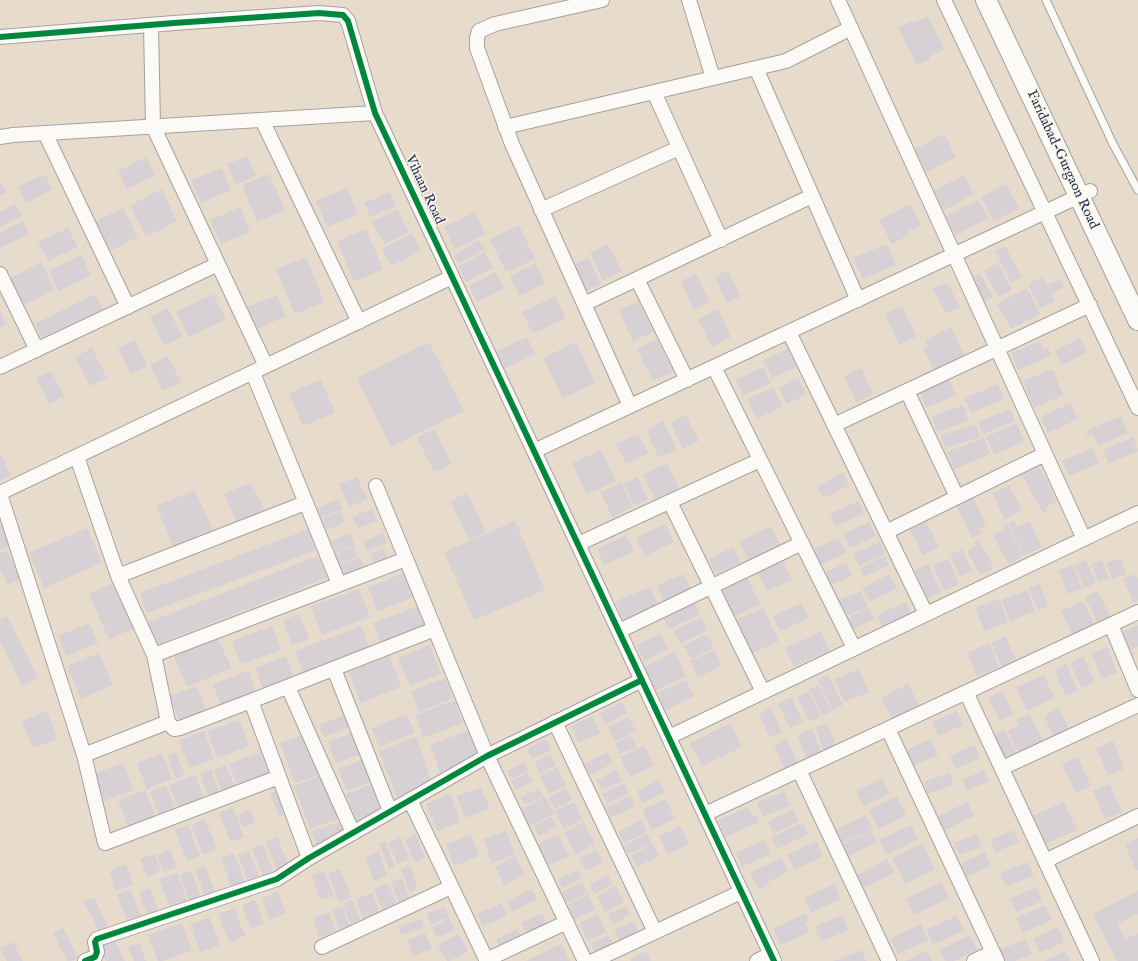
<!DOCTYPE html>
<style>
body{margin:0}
canvas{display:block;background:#e7dccc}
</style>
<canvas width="1138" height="961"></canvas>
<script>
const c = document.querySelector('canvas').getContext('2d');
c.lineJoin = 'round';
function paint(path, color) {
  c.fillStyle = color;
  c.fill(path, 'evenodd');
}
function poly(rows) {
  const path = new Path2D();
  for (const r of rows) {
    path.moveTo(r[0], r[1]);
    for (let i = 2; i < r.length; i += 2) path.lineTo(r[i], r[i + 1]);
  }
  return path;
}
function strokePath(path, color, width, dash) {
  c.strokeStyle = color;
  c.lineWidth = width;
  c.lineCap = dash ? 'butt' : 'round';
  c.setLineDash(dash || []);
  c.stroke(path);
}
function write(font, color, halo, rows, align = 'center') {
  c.font = font + ' "IM FELL English",serif';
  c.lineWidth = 3;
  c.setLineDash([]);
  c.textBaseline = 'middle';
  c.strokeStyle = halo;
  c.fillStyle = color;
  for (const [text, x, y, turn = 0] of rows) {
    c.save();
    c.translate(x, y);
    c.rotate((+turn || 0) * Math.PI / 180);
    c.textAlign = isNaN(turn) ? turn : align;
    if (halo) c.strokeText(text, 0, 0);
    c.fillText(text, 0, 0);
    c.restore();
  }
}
const building = poly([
 [928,16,944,49,929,57,930,59,917,65,898,28,912,21,913,23],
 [944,134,956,157,927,172,915,149],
 [248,156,256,176,236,185,227,164],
 [146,157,155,175,127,189,118,171],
 [222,168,231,190,200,203,191,180],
 [45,174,52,189,26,203,18,187],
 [269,174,285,210,257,222,242,185],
 [964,175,974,194,944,210,933,191],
 [0,181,6,193,0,196],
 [1006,184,1019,208,994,221,981,197],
 [347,188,358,214,327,227,316,201],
 [162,189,177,221,146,237,130,205],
 [390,192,396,206,370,217,364,203],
 [978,200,988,218,956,235,946,216],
 [15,204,22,216,0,227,0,212],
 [910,204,921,225,907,232,909,235,892,244,879,220],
 [240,207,250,232,221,244,210,220],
 [123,208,138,237,106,253,91,224],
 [397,209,409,232,384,244,372,222],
 [475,212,486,234,455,249,444,227],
 [23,221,29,234,0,248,0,232],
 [519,225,535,259,506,272,490,239],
 [68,228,77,247,48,261,38,242],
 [366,229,383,269,354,282,337,241],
 [412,233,421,251,391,266,382,249],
 [478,240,485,249,459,263,454,256],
 [608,244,622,271,603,280,590,253],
 [887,244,896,265,863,279,853,258],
 [1005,246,1022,277,1011,282,995,251],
 [485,252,493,268,466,282,458,266],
 [81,255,91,275,59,291,49,271],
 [306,257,324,302,295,314,276,269],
 [589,258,601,284,585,291,573,265],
 [41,262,55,290,24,305,10,278],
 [535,263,545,283,519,296,510,276],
 [998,263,1012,290,998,297,984,271],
 [728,270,741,296,727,303,715,277],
 [495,272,504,288,477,302,469,286],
 [980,273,993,297,980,304,967,280],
 [696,274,710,302,694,310,681,281],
 [1043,277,1047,285,1060,279,1064,287,1052,293,1055,301,1040,308,1028,284],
 [947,282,960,307,946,314,933,289],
 [1027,288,1040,314,1011,329,997,304],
 [95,294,104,311,44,341,35,324],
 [213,294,226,319,189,337,176,312],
 [277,295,286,316,257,329,247,307],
 [555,296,566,318,533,334,522,312],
 [638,301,653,332,633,341,619,311],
 [902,306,917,336,899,345,885,314],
 [168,308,182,337,164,346,150,317],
 [718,309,731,337,712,347,698,319],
 [0,311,6,324,0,327],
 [951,327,965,356,934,370,923,348,928,346,925,340],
 [527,337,535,354,504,369,495,352],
 [1080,338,1087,352,1062,365,1055,351],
 [657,339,673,372,653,381,637,349],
 [135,340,148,366,131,374,118,348],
 [1040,341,1043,349,1048,347,1051,356,1018,370,1011,353],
 [429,342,464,411,391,447,357,378],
 [576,342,595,383,563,398,543,358],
 [92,348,107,378,90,386,75,357],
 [788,349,797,367,772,378,763,360],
 [168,356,181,382,163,391,150,365],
 [763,367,771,383,743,396,736,380],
 [862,368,873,394,856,402,844,376],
 [1053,369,1063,395,1034,408,1023,381],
 [51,371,64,396,49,404,36,378],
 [798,378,806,395,787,404,779,388],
 [948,378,956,395,926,408,919,390],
 [321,380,335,413,303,426,289,393],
 [998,384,1004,399,971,413,965,398],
 [773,387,783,406,757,419,747,399],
 [1070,403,1078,419,1048,433,1041,417],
 [963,405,969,421,937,432,932,416],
 [1010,409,1015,421,983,434,978,422],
 [686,415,699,441,683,449,670,422],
 [1121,416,1128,433,1098,446,1093,434,1088,436,1085,431],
 [663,421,677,449,659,458,646,430],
 [1016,423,1024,441,994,455,986,437],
 [976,424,980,437,945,448,941,435],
 [434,429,452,464,434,472,417,438],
 [638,434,648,453,626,464,616,444],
 [1133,437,1138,451,1109,463,1103,450],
 [984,438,990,454,954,469,947,452],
 [1092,448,1099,463,1069,476,1062,461],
 [601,450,616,481,587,495,572,463],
 [0,453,11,476,0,481],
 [667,463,679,488,655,499,643,475],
 [1039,466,1057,501,1046,507,1048,511,1043,513,1022,475],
 [843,473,849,486,823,498,817,486],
 [357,477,367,499,349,507,339,484],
 [637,477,648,499,634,506,624,484],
 [251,482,265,512,238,525,224,494],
 [621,482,633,507,612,517,601,492],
 [1009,485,1022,510,1005,519,992,494],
 [195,490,213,530,173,546,156,506],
 [467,493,486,532,469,540,450,501],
 [973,497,986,525,979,529,982,533,972,538,956,505],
 [339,499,343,509,321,518,317,508],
 [858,501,864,513,836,526,830,514],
 [372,509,377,521,358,528,353,517],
 [341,511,345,522,327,530,322,519],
 [515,521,545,590,474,620,444,552],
 [1014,521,1017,527,1029,521,1042,547,1024,556,1008,523],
 [869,522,876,536,850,548,843,534],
 [926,522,939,547,923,555,910,530],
 [665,524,674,542,645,556,636,538],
 [1007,524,1023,557,1008,564,993,535,1004,529,1003,526],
 [2,525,11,545,0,550,0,526],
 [771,526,783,551,751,566,739,541],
 [87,528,102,563,44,588,29,553],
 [309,529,316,550,147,613,140,593],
 [350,533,355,545,336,553,331,541],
 [383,533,387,543,367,551,363,542],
 [626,535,634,551,604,565,597,549],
 [838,538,846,553,817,566,810,551],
 [979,540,994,568,980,575,967,551,976,546,974,543],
 [880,542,885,554,859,566,853,554],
 [354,547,358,556,338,565,334,555],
 [733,547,741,563,716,574,709,559],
 [383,548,388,561,375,567,370,554],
 [962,549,972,571,960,577,950,555],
 [7,550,21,579,8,585,0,568,0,554],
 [318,556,327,578,155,645,146,623],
 [885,556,889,565,864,577,860,568],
 [360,557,366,570,346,579,340,565],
 [1121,558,1126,574,1112,579,1107,563],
 [948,559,959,584,944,591,933,565],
 [1086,560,1096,583,1084,588,1075,565],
 [1102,560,1109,578,1098,582,1091,564],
 [783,561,792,580,767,591,758,573],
 [846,563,852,576,828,586,823,573],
 [928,564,941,592,927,598,915,570],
 [1073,565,1082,589,1068,594,1059,570],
 [405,573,414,597,377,611,368,587],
 [684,574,691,591,664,602,657,585],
 [889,574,897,588,870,602,862,588],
 [1135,574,1138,580,1138,601,1134,603,1123,579],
 [746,575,760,604,732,618,717,588],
 [117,581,137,627,109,639,89,594],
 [1040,584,1048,606,1038,610,1029,588],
 [650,587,659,607,624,621,616,601],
 [359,589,370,617,322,635,311,606],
 [1027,590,1035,611,1010,621,1002,600],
 [861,591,868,607,843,617,836,601],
 [1098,591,1111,618,1098,624,1085,597],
 [692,599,700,614,669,629,661,614],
 [999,599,1008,622,984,631,975,608],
 [1083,601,1094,624,1072,634,1061,611],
 [906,602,911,613,882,626,877,615],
 [801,603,809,618,780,631,773,616],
 [421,605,430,628,382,646,373,623],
 [763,608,779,641,752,653,736,620],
 [869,608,874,619,850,630,845,619],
 [299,614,309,639,292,645,283,620],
 [7,616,38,678,22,686,0,642,0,619],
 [701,617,707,630,680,644,673,631],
 [89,623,98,643,66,656,58,636],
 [1138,625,1138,647,1130,650,1122,632],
 [272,626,281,650,241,664,232,641],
 [361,626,370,650,304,674,295,651],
 [821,632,830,651,794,666,785,648],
 [661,634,668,649,644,661,636,645],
 [707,634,714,648,691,659,684,645],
 [217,636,231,668,187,687,173,655],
 [1005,636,1017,661,1003,668,991,643],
 [989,643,999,667,977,676,967,653],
 [430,645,441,674,410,686,398,657],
 [1107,647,1117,673,1102,679,1092,653],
 [715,650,722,666,698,677,690,661],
 [675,652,686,676,655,691,643,667],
 [99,653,113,685,81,699,67,666],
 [286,656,296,682,265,694,255,668],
 [389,656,401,687,360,703,349,672],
 [1083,657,1095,682,1082,688,1070,663],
 [1066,664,1078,691,1066,696,1054,670],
 [859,669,869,692,844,702,835,679],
 [248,671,257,695,222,708,213,684],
 [828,675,843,705,833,710,818,680],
 [1044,675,1054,698,1027,711,1016,687],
 [445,678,453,698,419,712,411,691],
 [686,680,694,696,666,710,658,693],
 [908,684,919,705,892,719,881,698],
 [818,685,832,711,823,715,809,690],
 [197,686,207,713,180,724,170,696],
 [1002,691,1014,714,1000,721,988,698],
 [809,692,821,716,810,722,797,697],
 [791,697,803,722,790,728,778,704],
 [455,700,463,723,423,738,415,715],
 [622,702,627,713,605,724,600,713],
 [771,708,782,732,769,737,759,714],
 [1059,708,1069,729,1054,737,1044,716],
 [47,711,57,739,33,748,22,721],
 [957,711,963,725,938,736,932,722],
 [349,713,354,726,324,737,319,725],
 [407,714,415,733,379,747,372,728],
 [1029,714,1043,741,1019,754,1008,731,1019,725,1016,720],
 [592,716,600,733,579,743,571,726],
 [628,717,636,731,615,741,608,727],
 [239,720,249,746,217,758,207,731],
 [730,723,742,747,702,766,690,743],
 [827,723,836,747,824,752,815,727],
 [812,729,822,753,807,759,797,735],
 [469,730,480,758,440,773,430,745],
 [1005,730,1016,753,1003,760,991,736],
 [204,731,214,759,190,768,179,740],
 [354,732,362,753,336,763,328,742],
 [307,733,323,773,295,783,280,743],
 [631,735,637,747,620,754,615,743],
 [416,737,433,784,397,798,379,751],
 [786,738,798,763,785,769,774,746,782,742,781,740],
 [546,739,551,750,532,759,527,749],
 [931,739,938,755,913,766,906,750],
 [1113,741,1124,769,1108,775,1096,748],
 [644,745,654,765,630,777,620,757],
 [974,745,980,758,956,769,950,756],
 [263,751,273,776,239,788,229,764],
 [176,752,185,776,176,779,167,755],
 [608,752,613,763,590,775,584,764],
 [162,753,172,779,147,789,137,763],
 [550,755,556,765,540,773,534,763],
 [1078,757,1091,786,1076,793,1062,764],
 [363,759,372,781,347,791,338,769],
 [524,762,528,771,511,779,507,771],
 [123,763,133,790,104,801,94,774],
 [226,765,235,787,222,792,214,770],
 [557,767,566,786,549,794,540,776],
 [211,770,220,794,209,798,200,774],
 [617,770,622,781,602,790,597,780],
 [984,770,989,781,967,791,962,780],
 [528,773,533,781,516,790,511,781],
 [949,773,954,785,928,794,924,782],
 [324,774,341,818,310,829,294,786],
 [195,775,204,799,178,809,169,785],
 [882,778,890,793,863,806,856,791],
 [659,780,665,792,643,803,637,791],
 [374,783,385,812,357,823,346,794],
 [624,783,629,793,607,804,602,794],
 [1110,784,1122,812,1105,819,1093,791],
 [166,785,175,809,159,815,150,792],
 [481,787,490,809,465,818,457,796],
 [566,788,572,800,555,809,549,797],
 [539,789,543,797,525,805,521,797],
 [145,790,156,818,129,828,118,800],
 [278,790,287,813,279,816,270,794],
 [784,791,790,805,763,817,757,803],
 [450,794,460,822,437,831,426,804],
 [630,796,635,806,611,818,606,807],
 [897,796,906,815,879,829,869,810],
 [546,797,554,814,528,826,520,810],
 [665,799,675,818,652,830,642,810],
 [574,802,583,820,564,829,555,811],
 [968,802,974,816,945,830,938,816],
 [1064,802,1077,830,1045,844,1032,816],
 [233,807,244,837,231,842,219,813],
 [748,807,752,816,756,814,759,822,725,837,718,820],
 [793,809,799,821,774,834,768,822],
 [250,810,255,822,243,827,238,815],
 [866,815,873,829,842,843,835,830],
 [551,817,557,827,539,836,534,825],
 [205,820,217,849,203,855,191,825],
 [641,820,647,832,624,843,618,832],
 [339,822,344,836,317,847,311,832],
 [584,822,595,844,576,854,564,832],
 [802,822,808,834,777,849,771,838],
 [188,825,200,856,187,861,175,830],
 [911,825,918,839,886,855,879,840],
 [680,826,689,844,668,854,659,836],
 [1013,830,1019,842,996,852,990,840],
 [506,831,515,854,492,863,483,839],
 [871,831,877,842,848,856,843,844],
 [558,834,569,856,548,866,537,845],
 [647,834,652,843,628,854,624,846],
 [977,834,982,846,959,855,954,843],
 [416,835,425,858,414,862,405,839],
 [471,835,479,856,454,866,446,844],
 [277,837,289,866,277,870,266,841],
 [400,837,409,859,397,864,389,843],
 [1138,838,1138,870,1136,871,1125,844],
 [764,840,771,854,742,867,736,853],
 [385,841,395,867,389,869,379,844],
 [816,841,823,856,795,870,787,855],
 [922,843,935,869,905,884,892,858],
 [653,844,659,856,637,867,631,855],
 [263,845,274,874,264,878,252,848],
 [170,850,177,867,164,872,157,855],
 [596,850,603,862,586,871,579,858],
 [249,851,259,877,248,881,238,855],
 [379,852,387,876,374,881,365,857],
 [985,852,991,866,966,877,961,864],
 [234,853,247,887,233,892,221,858],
 [154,854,161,871,147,877,140,859],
 [515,856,525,875,504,885,495,867],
 [782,858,788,872,768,882,769,885,759,890,750,873],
 [887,859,894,873,861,889,855,876],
 [1028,862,1034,876,1006,886,1000,873],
 [126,864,133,884,116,891,109,871],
 [410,865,418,889,410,892,401,869],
 [205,866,216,894,206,898,195,870],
 [340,869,351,897,339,902,328,874],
 [578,870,582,878,562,888,558,879],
 [191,871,201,897,190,902,180,875],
 [324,871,334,896,321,900,312,875],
 [177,873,187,901,170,908,159,880],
 [608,875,613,884,594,894,590,884],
 [402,878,410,899,399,903,391,882],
 [941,882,949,898,914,915,906,899],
 [388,883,397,905,383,911,374,889],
 [582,883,587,893,567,903,562,892],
 [834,884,841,899,811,913,804,898],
 [616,886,624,902,605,912,597,896],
 [1036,887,1042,901,1016,912,1010,899],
 [150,888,160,915,149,919,139,892],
 [531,889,537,899,512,912,507,901],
 [131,890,143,922,129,927,117,895],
 [1138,891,1138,914,1117,924,1125,939,1138,933,1138,961,1117,961,1093,914],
 [278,892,286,913,270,920,262,899],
 [372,893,379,912,363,918,356,899],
 [588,894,595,909,575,919,567,905],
 [94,897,108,927,99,931,84,902],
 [255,900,264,924,251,929,242,905],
 [352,900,360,920,350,923,343,904],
 [501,903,507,915,483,927,477,914],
 [1045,905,1052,920,1023,933,1016,918],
 [626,906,630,915,613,924,608,914],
 [342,907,349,925,340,929,332,910],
 [445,907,449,917,431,924,427,913],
 [234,908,245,936,229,942,218,914],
 [329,912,336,931,320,937,313,918],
 [542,913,550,929,529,939,521,923],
 [806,913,809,921,805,923,809,932,781,945,773,929],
 [598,914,606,932,588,941,579,923],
 [842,915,848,930,821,942,814,927],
 [956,916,964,930,933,945,926,930],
 [209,917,220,945,200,952,190,925],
 [449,918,455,930,437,938,432,927],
 [420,919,424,927,401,935,398,927],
 [634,921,639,932,620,942,614,930],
 [182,923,192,950,163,961,158,961,148,935],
 [921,924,928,940,898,954,891,938],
 [1057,927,1064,942,1040,953,1033,939],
 [63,928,78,958,72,961,67,961,53,933],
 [517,929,523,941,502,951,496,939],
 [425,933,432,949,413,956,407,940],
 [459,934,468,952,449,961,447,961,438,945],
 [608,935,613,944,596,953,591,943],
 [970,935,977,950,954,961,945,961,940,950],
 [1025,939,1032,954,1015,961,1002,961,997,951],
 [114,940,125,961,106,961,99,947],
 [13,942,23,961,7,961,0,948],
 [139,943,146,961,134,961,128,947],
 [561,944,570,961,526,961],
 [862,950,866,961,833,961],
 [646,951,651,961,631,961,630,959],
 [927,951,932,961,905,961],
 [1064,951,1070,961,1045,961]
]);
const lane = poly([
 [1046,0,1113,144,1138,190]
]);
const street = poly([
 [602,0,495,24,479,31,477,38,477,48,512,144,630,406],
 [689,0,713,78],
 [838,0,1084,539],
 [944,0,1138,408],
 [151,25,153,126,266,366],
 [0,37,174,23,319,13,343,15,348,21,375,113,774,961],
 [756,68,858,300],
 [654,92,721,240],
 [262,120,359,322],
 [505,127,786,61,851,28],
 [45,133,128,307],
 [0,137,13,135,375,113],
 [541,210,679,148],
 [0,274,37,350],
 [637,279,687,380],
 [584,304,812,196],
 [789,332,926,614],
 [0,367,218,264],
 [714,367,854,648],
 [253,373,339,584],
 [907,391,957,497],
 [834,425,1090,305],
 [534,451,1090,191],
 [77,457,118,576,154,655,168,722,174,729,180,728,251,701,435,629],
 [376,486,487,756,585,961],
 [0,493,452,277],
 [0,494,84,755],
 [670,502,763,692],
 [886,532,1045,454],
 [578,544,760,460],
 [118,576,305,503],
 [1111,625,1138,690],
 [619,631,802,543],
 [154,655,406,559],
 [334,669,390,811],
 [288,687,353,833],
 [966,692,1092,961],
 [251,701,309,858],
 [168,722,84,755,105,843,279,777],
 [555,722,655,932],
 [888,729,997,961],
 [669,737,1138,513],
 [1002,768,1138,705],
 [799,770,889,961],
 [410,800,487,961],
 [705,814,1138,612],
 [1045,861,1138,816],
 [322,947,451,887],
 [486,960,567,922],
 [85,961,95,957,97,952,95,942,97,939,277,879,309,858,487,756,642,680],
 [593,961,741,892],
 [757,961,771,954],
 [974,961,993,952]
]);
const secondary = poly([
 [986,0,1138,320]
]);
const cycleway = poly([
 [0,37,174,23,319,13,343,15,348,21,375,113,774,961],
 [85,961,95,957,97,952,95,942,97,939,277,879,309,858,487,756,642,680]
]);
const streetNames = [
 ["Faridabad-Gurgaon Road",1062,160,65],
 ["Vihaan Road",424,190,65]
];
paint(building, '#d7d0d4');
strokePath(lane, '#a5a19e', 9);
strokePath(street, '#a5a19e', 16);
strokePath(secondary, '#a5a19e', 22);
strokePath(lane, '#fbfaf7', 7);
strokePath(street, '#fbfaf7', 14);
strokePath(secondary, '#fbfaf7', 20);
strokePath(cycleway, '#00873e', 6);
write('14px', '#1b2f5e', '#fcf5e5', streetNames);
</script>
